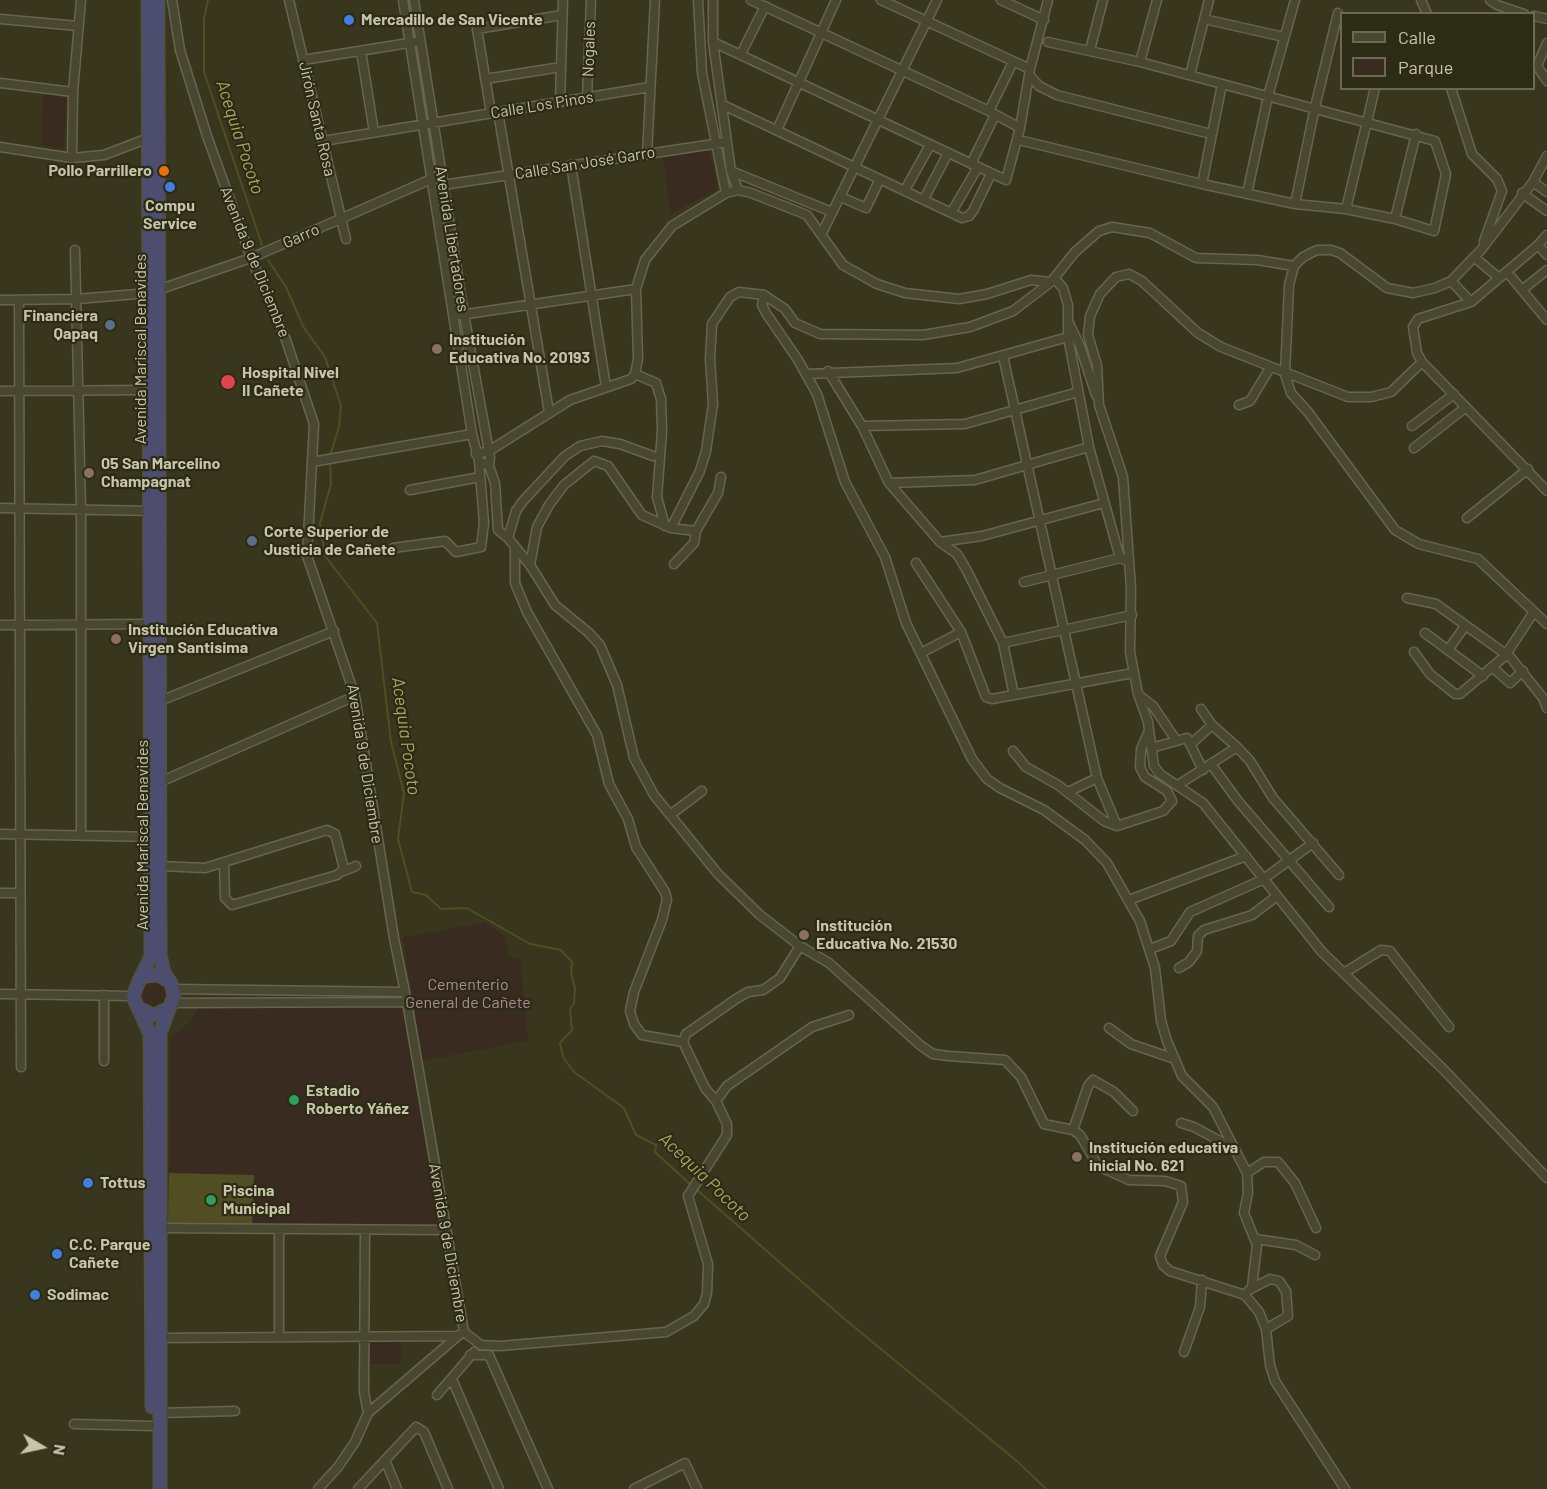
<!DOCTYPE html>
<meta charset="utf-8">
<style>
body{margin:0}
#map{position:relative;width:1547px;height:1489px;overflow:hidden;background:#38361d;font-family:Barlow,sans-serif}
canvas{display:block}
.legend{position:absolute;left:1340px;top:12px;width:195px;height:78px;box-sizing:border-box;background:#2c2b16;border:2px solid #6a6951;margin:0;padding:8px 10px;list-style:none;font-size:18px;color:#c6c5aa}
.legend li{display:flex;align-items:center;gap:12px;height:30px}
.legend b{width:30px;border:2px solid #6a6951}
.north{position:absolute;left:12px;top:1417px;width:60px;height:60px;-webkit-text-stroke:4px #2c2b16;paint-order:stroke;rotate:99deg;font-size:16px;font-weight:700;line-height:24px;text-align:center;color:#c6c5aa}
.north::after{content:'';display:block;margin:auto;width:21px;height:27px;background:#c6c5aa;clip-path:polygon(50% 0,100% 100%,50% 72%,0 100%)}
</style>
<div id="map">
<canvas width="1547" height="1489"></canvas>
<ul class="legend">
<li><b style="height:8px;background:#484731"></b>Calle</li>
<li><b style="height:16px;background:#392b1f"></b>Parque</li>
</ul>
<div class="north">N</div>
</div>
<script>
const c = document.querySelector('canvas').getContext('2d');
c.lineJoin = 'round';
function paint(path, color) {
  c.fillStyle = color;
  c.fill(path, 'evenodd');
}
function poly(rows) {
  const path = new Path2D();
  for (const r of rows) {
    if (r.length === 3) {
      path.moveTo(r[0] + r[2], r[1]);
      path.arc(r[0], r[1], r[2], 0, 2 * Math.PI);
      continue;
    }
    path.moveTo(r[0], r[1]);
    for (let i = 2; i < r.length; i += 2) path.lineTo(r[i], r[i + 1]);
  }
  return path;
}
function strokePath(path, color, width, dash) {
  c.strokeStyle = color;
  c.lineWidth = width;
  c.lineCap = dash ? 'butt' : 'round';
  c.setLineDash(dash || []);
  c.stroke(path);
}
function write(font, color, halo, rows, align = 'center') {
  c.font = font + ' Barlow,sans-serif';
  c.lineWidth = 4.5;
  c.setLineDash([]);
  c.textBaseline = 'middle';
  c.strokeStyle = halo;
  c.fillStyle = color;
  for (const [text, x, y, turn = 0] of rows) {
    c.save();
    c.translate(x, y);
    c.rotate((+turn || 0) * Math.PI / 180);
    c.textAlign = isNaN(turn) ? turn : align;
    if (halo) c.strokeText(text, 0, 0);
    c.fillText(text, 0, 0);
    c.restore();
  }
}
const green = poly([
 [43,94,67,97,64,148,41,145],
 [710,149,717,189,671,214,663,158],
 [485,923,505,936,509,957,520,959,528,1040,422,1061,403,937],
 [154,995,15],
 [199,1007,403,1007,438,1226,252,1225,253,1175,169,1173,170,1037,191,1022],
 [365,1341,401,1341,401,1364,365,1364]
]);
const water = poly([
 [169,1173,254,1175,252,1225,168,1224]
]);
const stream = poly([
 [208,0,204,18,204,72,262,245],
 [268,260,286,287,304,328,325,357,341,406,339,427,330,456],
 [330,461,331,484,320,523,325,556,377,623,391,742,404,793,398,839,412,892,426,895,441,909,467,908,530,944,561,950,572,962,571,973,575,988,574,1004,570,1009,572,1030,560,1043,563,1057,574,1072,624,1108,636,1135,656,1145,655,1152,691,1185],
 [696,1189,841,1316,1018,1462,1046,1489]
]);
const minor = poly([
 [172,0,180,50,207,136,251,258,286,340,314,424,307,556,355,696,394,938,407,1002,464,1332,481,1345,500,1346,666,1332,694,1316,704,1304,707,1293,708,1264,688,1196,727,1135,727,1124,716,1101,727,1086,812,1027,849,1015],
 [289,0,346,239],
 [403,0,472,434,479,461,489,466],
 [414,0,464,314,490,457,489,466,495,483,498,530,508,538,530,565,555,605,588,632,600,645,617,685,634,758,654,795,718,874,760,915,800,946,829,963,920,1045,933,1054,949,1056,1005,1060,1021,1077,1044,1124,1073,1130,1080,1135,1098,1166,1129,1180,1165,1181,1181,1186,1183,1202,1160,1256,1163,1265,1170,1271,1245,1295,1259,1312,1266,1329,1270,1365,1275,1381,1345,1489],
 [698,0,702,73,726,193],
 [713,0,713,42,731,171,738,190],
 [751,0,989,111,1020,128],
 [881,0,1030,69],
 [1001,0,1044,20],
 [1421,0,1427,14],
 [1490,0,1497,5,1524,14],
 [1534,16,1547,19],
 [0,19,78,26],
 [1204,19,1284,37],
 [713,42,1006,180,1020,128,1030,69,1048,0],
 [1547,43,1537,66,1547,81],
 [1090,50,1103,0],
 [361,51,374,132],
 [741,54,765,6],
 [303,60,415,42],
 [1140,62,1157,0],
 [1190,75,1209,0],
 [1031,77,1039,86,1057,95,1211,134],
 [485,79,561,67],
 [0,83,73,92],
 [1451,88,1472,154,1497,179,1502,191,1484,241],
 [587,98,591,0],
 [560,102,563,0],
 [723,105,962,218,969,216,973,211,991,174],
 [989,111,1013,62],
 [498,112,549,412],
 [491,113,477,29,562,15],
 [777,130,836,0],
 [323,141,650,87],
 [1023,141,1202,184,1295,204,1346,209,1395,219,1434,231,1446,174,1435,141,1140,62,1048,42],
 [0,147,72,158,104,155,151,137],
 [647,154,655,0],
 [1547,156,1533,182,1481,250,1451,281,1435,288,1413,293,1387,288,1340,253,1331,250,1317,250,1303,257,1294,266,1289,285,1285,374,1291,393,1308,412,1395,530,1419,544,1478,559,1547,624],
 [72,158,73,92,81,0],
 [971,164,995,115],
 [571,165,606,387],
 [731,171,832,212],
 [1533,182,1547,192],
 [1202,184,1222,84],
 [443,185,727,142],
 [905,190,930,145],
 [1522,193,1547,211],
 [1247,194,1268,96,1295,0],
 [841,197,866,208,880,179],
 [924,199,948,153],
 [1295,204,1315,107,1338,13],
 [1346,209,1375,88],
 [951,213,978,167],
 [1395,219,1416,134],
 [822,233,937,0],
 [1538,245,1547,235],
 [75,250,81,509,81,836],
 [1547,255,1538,245,1471,302,1418,319,1413,327,1417,353,1422,362,1547,491],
 [1474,257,1499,278],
 [1507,272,1547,320],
 [1054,278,1063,288,1068,305,1068,337,1089,447,1120,558],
 [1451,281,1471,302],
 [1522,290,1547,270],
 [764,295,762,305,766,313,798,360,817,394,845,482,885,557,906,623,972,759,987,779,1000,788,1044,810,1085,840,1107,863,1140,921,1155,968,1161,1021,1167,1041,1182,1076,1213,1107,1247,1173,1248,1193,1244,1213,1257,1245,1252,1287],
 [0,300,77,299,149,293,251,258,436,177],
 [19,300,21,1067],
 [460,315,636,289],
 [1069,323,1080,346,1096,395],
 [1003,356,1097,778,1117,826],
 [1422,362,1391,392,1371,397,1348,397,1221,347,1198,333,1142,281,1129,274,1116,277,1100,294,1090,316,1088,335,1097,365,1099,405,1123,477,1131,588,1130,652,1138,694,1148,722,1154,766,1160,774,1203,803,1322,952,1443,1069,1547,1178],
 [828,371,862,426,889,483,940,542,957,554,966,569,1003,643,1014,695],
 [635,374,656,383,661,399,662,431,657,497,665,526],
 [806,374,957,368,1068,337],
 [0,391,153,390],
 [1239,405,1250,401,1270,368],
 [862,426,965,424,1078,392],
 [1412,426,1454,394],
 [1414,448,1466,407],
 [476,454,489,451,570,400,631,379,635,374,638,359,636,289,645,260,672,226,726,193,738,190,751,193,807,215,843,265,877,284,905,293,959,299,987,294,1031,280,1051,282],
 [312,462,472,434],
 [889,483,975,480,1089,447],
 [410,490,480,477],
 [0,508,153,511],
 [1467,518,1528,469],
 [671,528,696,531,718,493,721,477],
 [508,538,516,511,523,501,565,456,580,446,602,441,620,444,653,456],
 [940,542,982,536,1104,503],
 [393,548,445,541,456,552,481,547,484,523,479,461],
 [515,548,515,583,527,612,597,735,609,784,628,819,636,847,665,892,667,899,662,920,634,992,630,1011,634,1024,642,1035,683,1042],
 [916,563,961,632,986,697,992,699,1133,673],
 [674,564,694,543,696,531],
 [530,565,537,527,549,505,564,485,594,461,608,466,642,515,671,528,700,471,706,451,713,404,710,359,712,324,730,297,739,292,764,295,785,309,795,323,820,334,923,335,970,327,1013,311,1051,282,1075,252,1099,231,1112,227,1150,233,1196,258,1257,260,1294,266],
 [1024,582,1120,558,1125,560],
 [1407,598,1436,604,1511,658,1543,698,1547,708],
 [0,625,153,624],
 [1425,633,1483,676],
 [1003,643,1132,615],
 [1448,650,1465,626],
 [1414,652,1430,674,1455,694,1460,694,1505,656,1533,613],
 [921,653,961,632],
 [1492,667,1510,683,1523,671],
 [1139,695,1153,706,1176,740],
 [160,701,334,631],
 [1201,709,1212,725,1237,747],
 [1191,744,1212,725],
 [1151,748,1187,738,1203,770],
 [1013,751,1026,767,1058,785,1104,821,1117,826,1163,811,1172,801,1167,791,1145,777,1140,767,1141,749,1148,733],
 [1211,764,1238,801,1329,907],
 [160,782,355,696],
 [1178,785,1237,747,1250,761,1273,798,1339,875],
 [1068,792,1097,778],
 [670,815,702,791],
 [0,834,156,837],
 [160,866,205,868,327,830,335,834,344,869,337,875,232,905,225,898,224,863],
 [344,871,356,866],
 [0,893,20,893],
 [1129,900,1246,856],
 [1150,949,1171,941,1190,912,1262,880,1313,843],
 [1179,968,1189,962,1197,951,1198,936,1204,930,1252,915,1277,896],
 [1344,973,1381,950,1390,951,1449,1027],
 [173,989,405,992],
 [0,994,133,996],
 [172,1003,407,1002],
 [1109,1028,1131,1044,1175,1059],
 [104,1061,104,995],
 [716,1101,705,1088,683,1042,686,1034,736,999,748,992,763,990,780,978,800,946],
 [1181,1123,1194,1127,1233,1148],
 [1073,1130,1088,1086,1093,1080,1114,1092,1133,1111],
 [1247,1173,1264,1162,1278,1162,1295,1183,1316,1228],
 [157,1228,445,1230],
 [365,1230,364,1392,368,1413],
 [1256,1239,1296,1245,1315,1255],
 [1249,1290,1270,1279,1279,1281,1286,1291,1288,1316,1266,1329],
 [279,1336,279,1229],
 [155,1338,456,1336],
 [1184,1352,1200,1307,1202,1280],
 [470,1355,489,1355,548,1489],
 [452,1379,499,1489],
 [437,1395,474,1352],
 [159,1413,235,1411],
 [74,1424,152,1426],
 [385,1460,397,1489],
 [318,1489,338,1467,355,1442,368,1413,459,1335],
 [358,1489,416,1427,424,1432,448,1489],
 [634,1489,685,1463,697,1489]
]);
const highway = poly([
 [158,0,160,955,164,973,171,983],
 [139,981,151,956,148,0],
 [139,1010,150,1034,152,1407],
 [160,1489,160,1033,174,996,171,983,159,975,145,976,139,981,133,996,138,1008,154,1015,169,1008]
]);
const markers = [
 [349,20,6,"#3f7fe0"],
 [164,171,6,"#e8710a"],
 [170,187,6,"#3f7fe0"],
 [110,325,6,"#5c6f8a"],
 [437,349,6,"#8d6e63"],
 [228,382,8,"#e0444e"],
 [89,473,6,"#8d6e63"],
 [252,541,6,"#5c6f8a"],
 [116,639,6,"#8d6e63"],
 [804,935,6,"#8d6e63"],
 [294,1100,6,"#2e9e5b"],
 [1077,1157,6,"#8d6e63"],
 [88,1183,6,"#3f7fe0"],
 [211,1200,6,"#2e9e5b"],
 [57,1254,6,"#3f7fe0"],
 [35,1295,6,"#3f7fe0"]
];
const poiNames = [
 ["Mercadillo de San Vicente",361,20],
 ["Pollo Parrillero",152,171,"right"],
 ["Compu",170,206,"center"],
 ["Service",170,224,"center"],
 ["Financiera",98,316,"right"],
 ["Qapaq",98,334,"right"],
 ["Institución",449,340],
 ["Educativa No. 20193",449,358],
 ["Hospital Nivel",242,373],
 ["II Cañete",242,391],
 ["05 San Marcelino",101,464],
 ["Champagnat",101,482],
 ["Corte Superior de",264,532],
 ["Justicia de Cañete",264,550],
 ["Institución Educativa",128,630],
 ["Virgen Santisima",128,648],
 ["Institución",816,926],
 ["Educativa No. 21530",816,944],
 ["Estadio",306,1091],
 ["Roberto Yáñez",306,1109],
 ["Institución educativa",1089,1148],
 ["inicial No. 621",1089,1166],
 ["Tottus",100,1183],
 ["Piscina",223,1191],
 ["Municipal",223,1209],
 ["C.C. Parque",69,1245],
 ["Cañete",69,1263],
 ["Sodimac",47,1295]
];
const streetNames = [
 ["Nogales",589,49,-88],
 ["Calle Los Pinos",542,105,-9],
 ["Jirón Santa Rosa",317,119,77],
 ["Calle San José Garro",585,163,-9],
 ["Garro",301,236,-24],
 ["Avenida Libertadores",452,239,81],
 ["Avenida 9 de Diciembre",255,262,68],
 ["Avenida Mariscal Benavides",141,349,-90],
 ["Avenida 9 de Diciembre",365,764,81],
 ["Avenida Mariscal Benavides",143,835,-90],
 ["Avenida 9 de Diciembre",448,1243,80]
];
const parkNames = [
 ["Cementerio",468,985],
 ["General de Cañete",468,1003]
];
const waterNames = [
 ["Acequia Pocoto",240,137,72],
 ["Acequia Pocoto",406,736,82],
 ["Acequia Pocoto",705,1177,44]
];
paint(green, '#392b1f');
paint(water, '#514e23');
strokePath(stream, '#514e23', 2);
strokePath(minor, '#66654e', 11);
strokePath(highway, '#52513b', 15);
strokePath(minor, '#484731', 8);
strokePath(highway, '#4d4e6f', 12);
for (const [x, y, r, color] of markers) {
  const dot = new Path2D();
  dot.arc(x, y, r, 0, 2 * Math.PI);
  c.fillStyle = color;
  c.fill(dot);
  strokePath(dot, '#2c2b16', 2);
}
write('bold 16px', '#c6c5aa', '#2c2b16', poiNames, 'left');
write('16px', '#c6c5aa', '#2c2b16', streetNames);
write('16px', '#b28899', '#2c2b16', parkNames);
write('italic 18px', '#a9a45f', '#2c2b16', waterNames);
</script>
